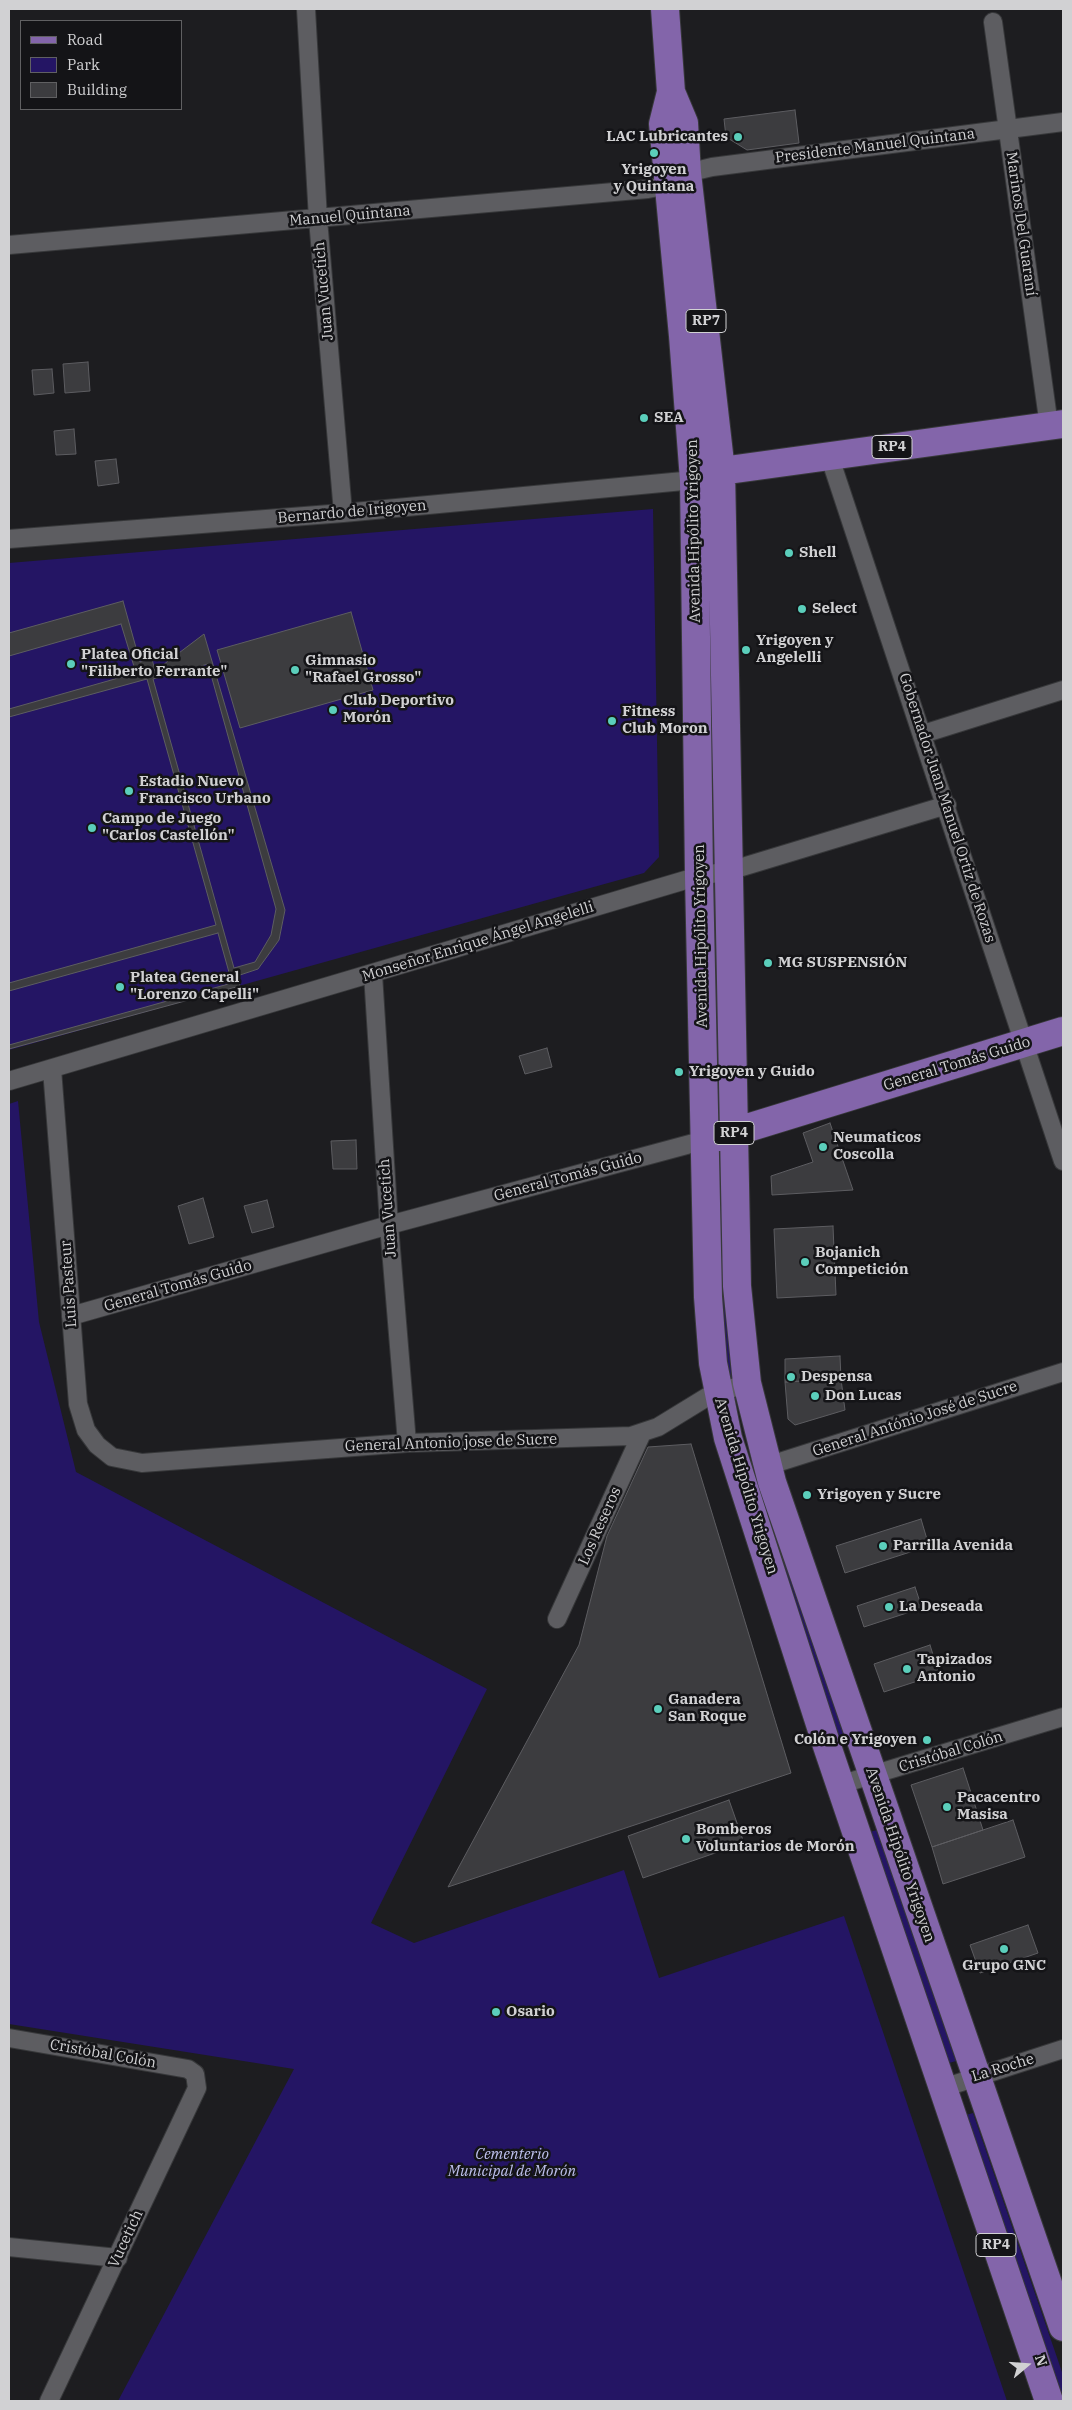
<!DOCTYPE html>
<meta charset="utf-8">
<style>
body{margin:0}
#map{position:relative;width:1072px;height:2410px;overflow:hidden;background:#1d1d20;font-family:"IBM Plex Serif",serif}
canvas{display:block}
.frame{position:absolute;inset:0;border:10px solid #d1d1d3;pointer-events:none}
.legend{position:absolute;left:20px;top:20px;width:162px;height:90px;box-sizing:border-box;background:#141417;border:1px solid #606062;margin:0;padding:6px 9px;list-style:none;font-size:15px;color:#d1d1d3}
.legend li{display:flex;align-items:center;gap:10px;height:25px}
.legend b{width:25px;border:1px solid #606062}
.north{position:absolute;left:1002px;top:2340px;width:50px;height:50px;-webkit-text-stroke:4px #141417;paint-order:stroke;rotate:72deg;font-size:14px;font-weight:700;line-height:20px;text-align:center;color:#d1d1d3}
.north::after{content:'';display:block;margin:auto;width:18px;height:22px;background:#d1d1d3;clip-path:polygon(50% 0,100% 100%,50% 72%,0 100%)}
</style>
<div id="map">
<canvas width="1072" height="2410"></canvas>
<div class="frame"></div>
<ul class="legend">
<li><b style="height:6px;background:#8365aa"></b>Road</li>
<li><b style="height:14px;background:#241564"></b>Park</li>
<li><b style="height:14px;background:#3c3c3f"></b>Building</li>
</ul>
<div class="north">N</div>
</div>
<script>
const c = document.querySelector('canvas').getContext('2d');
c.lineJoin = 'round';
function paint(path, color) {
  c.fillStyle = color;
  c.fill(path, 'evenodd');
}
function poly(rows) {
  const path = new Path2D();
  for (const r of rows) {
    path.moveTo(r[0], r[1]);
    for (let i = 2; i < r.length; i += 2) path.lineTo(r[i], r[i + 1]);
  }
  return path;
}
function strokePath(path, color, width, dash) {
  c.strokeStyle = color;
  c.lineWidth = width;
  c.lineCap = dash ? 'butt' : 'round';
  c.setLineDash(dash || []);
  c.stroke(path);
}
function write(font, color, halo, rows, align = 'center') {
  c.font = font + ' "IBM Plex Serif",serif';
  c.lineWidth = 5;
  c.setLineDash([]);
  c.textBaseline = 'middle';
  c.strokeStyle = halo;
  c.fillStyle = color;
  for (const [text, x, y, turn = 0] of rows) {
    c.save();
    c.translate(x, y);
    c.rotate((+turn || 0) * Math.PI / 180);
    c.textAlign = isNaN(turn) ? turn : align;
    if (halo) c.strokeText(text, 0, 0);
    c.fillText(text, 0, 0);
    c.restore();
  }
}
const green = poly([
 [653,509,659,857,644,873,9,1050,9,563],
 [712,910,719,910,721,1118,713,1118],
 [18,1101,39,1322,76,1472,487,1689,371,1923,414,1943,624,1870,659,1978,844,1916,1007,2401,118,2401,294,2069,9,2024,9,1104],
 [715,1151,722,1151,736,1393,729,1393,718,1289],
 [762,1490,847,1740,840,1742,755,1492],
 [877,1830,956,2061,949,2063,870,1832],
 [973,2113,1063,2375,1063,2392,1061,2392,966,2115]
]);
const building = poly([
 [795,110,799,143,747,150,726,137,724,119,795,110],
 [88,362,90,391,65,393,63,364,88,362],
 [52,369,54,393,34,395,32,370,52,369],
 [74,429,76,454,56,455,54,431,74,429],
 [116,459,119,483,98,486,95,461,116,459],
 [123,601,140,662,152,659,155,671,204,634,285,910,279,940,258,969,237,976,240,986,9,1049,9,983,216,925,147,679,9,717,9,633,123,601],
 [351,612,373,690,240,728,217,650,351,612],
 [121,624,136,673,9,709,9,656,121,624],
 [208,664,276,909,271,935,255,962,234,968,153,679,208,664],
 [218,933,232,983,9,1045,9,991,218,933],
 [547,1048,552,1067,525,1074,519,1056,547,1048],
 [830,1123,853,1190,772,1195,771,1176,813,1162,803,1133,830,1123],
 [356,1140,357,1169,333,1169,331,1141,356,1140],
 [203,1198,214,1237,189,1244,178,1206,203,1198],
 [267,1200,274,1227,252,1233,244,1206,267,1200],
 [833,1226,836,1295,777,1298,774,1229,833,1226],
 [840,1356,841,1379,785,1382,785,1359,840,1356],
 [841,1379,845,1410,795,1425,788,1419,785,1382,841,1379],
 [691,1444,791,1773,448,1887,579,1645,607,1536,648,1447,691,1444],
 [921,1519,929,1546,845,1573,836,1546,921,1519],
 [915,1587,922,1608,864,1627,857,1606,915,1587],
 [930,1645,939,1674,884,1692,874,1664,930,1645],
 [963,1768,983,1830,932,1847,911,1785,963,1768],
 [729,1800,744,1843,643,1878,628,1836,729,1800],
 [1013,1820,1025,1857,943,1884,932,1847,1013,1820],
 [1028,1925,1038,1953,980,1973,970,1945,1028,1925]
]);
const street = poly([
 [306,9,318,219,343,513],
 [993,22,1049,426],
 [9,245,648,189,669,185,687,173,712,167,1063,122],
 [829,455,1063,1161],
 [9,539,343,513,694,480],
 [923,734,1063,690],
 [373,974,389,1225,407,1443],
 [52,1069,78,1404,86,1430,97,1445,112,1457,142,1463,407,1443,631,1436,658,1427,707,1397,747,1383],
 [9,1081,699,876,729,871,947,805],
 [71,1316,389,1225,705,1140],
 [767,1466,1063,1372],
 [557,1619,642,1433],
 [839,1785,1063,1717],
 [9,2038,188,2069,195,2074,197,2088,49,2401],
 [943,2088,1063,2049],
 [9,2247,118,2258]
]);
const primary = poly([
 [665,9,671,92,684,123,687,173,721,471,737,1286,747,1383,772,1482,1063,2327],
 [671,92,663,124,683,336,694,480,699,876,708,1297,713,1363,728,1438,827,1746,1049,2401],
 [721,471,1063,424],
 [718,1137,1063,1031]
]);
const markers = [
 [738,137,5,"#5bcebb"],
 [654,153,5,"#5bcebb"],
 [644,418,5,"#5bcebb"],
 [789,553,5,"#5bcebb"],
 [802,609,5,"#5bcebb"],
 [746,650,5,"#5bcebb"],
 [71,664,5,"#5bcebb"],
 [295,670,5,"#5bcebb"],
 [333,710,5,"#5bcebb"],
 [612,721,5,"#5bcebb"],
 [129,791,5,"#5bcebb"],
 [92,828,5,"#5bcebb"],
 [768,963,5,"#5bcebb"],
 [120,987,5,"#5bcebb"],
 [679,1072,5,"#5bcebb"],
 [823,1147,5,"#5bcebb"],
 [805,1262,5,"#5bcebb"],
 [791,1377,5,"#5bcebb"],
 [815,1396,5,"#5bcebb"],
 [807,1495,5,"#5bcebb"],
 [883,1546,5,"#5bcebb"],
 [889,1607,5,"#5bcebb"],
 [907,1669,5,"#5bcebb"],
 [658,1709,5,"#5bcebb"],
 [927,1740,5,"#5bcebb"],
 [947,1807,5,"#5bcebb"],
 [686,1839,5,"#5bcebb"],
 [1004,1949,5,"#5bcebb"],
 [496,2012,5,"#5bcebb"]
];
const shields = [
 [706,321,40],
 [892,447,40],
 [734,1133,40],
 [996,2245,40]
];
const shieldNames = [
 ["RP7",706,321],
 ["RP4",892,447],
 ["RP4",734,1133],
 ["RP4",996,2245]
];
const poiNames = [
 ["LAC Lubricantes",728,137,"right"],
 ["Yrigoyen",654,170,"center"],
 ["y Quintana",654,187,"center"],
 ["SEA",654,418],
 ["Shell",799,553],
 ["Select",812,609],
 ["Yrigoyen y",756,641],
 ["Angelelli",756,658],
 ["Platea Oficial",81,655],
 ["\"Filiberto Ferrante\"",81,672],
 ["Gimnasio",305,661],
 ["\"Rafael Grosso\"",305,678],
 ["Club Deportivo",343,701],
 ["Morón",343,718],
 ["Fitness",622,712],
 ["Club Moron",622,729],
 ["Estadio Nuevo",139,782],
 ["Francisco Urbano",139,799],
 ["Campo de Juego",102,819],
 ["\"Carlos Castellón\"",102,836],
 ["MG SUSPENSIÓN",778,963],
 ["Platea General",130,978],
 ["\"Lorenzo Capelli\"",130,995],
 ["Yrigoyen y Guido",689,1072],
 ["Neumaticos",833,1138],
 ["Coscolla",833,1155],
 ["Bojanich",815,1253],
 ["Competición",815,1270],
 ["Despensa",801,1377],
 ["Don Lucas",825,1396],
 ["Yrigoyen y Sucre",817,1495],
 ["Parrilla Avenida",893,1546],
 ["La Deseada",899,1607],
 ["Tapizados",917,1660],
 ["Antonio",917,1677],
 ["Ganadera",668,1700],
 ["San Roque",668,1717],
 ["Colón e Yrigoyen",917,1740,"right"],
 ["Pacacentro",957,1798],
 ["Masisa",957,1815],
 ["Bomberos",696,1830],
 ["Voluntarios de Morón",696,1847],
 ["Grupo GNC",1004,1966,"center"],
 ["Osario",506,2012]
];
const streetNames = [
 ["Presidente Manuel Quintana",875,146,-7],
 ["Manuel Quintana",350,216,-5],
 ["Marinos Del Guaraní",1021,224,82],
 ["Juan Vucetich",324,291,-95],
 ["Bernardo de Irigoyen",352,512,-5],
 ["Avenida Hipólito Yrigoyen",694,531,-91],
 ["Gobernador Juan Manuel Ortiz de Rozas",947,808,72],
 ["Avenida Hipólito Yrigoyen",701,936,-91],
 ["Monseñor Enrique Ángel Angelelli",478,942,-17],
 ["General Tomás Guido",957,1064,-17],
 ["General Tomás Guido",568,1177,-15],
 ["Juan Vucetich",388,1208,-94],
 ["Luis Pasteur",69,1284,-94],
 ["General Tomás Guido",178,1286,-16],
 ["General António José de Sucre",915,1419,-18],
 ["General Antonio jose de Sucre",451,1443,-2],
 ["Avenida Hipólito Yrigoyen",746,1486,73],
 ["Los Reseros",600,1526,-66],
 ["Cristóbal Colón",951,1752,-17],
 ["Avenida Hipólito Yrigoyen",900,1855,71],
 ["Cristóbal Colón",103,2054,10],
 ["La Roche",1003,2068,-17],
 ["Vucetich",126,2239,-65]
];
const parkNames = [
 ["Cementerio",512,2155],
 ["Municipal de Morón",512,2172]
];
paint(green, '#241564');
paint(building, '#3c3c3f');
strokePath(building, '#5d5d61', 1);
strokePath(street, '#37383a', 20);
strokePath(primary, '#37383a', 30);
strokePath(street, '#5d5d61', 18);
strokePath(primary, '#8365aa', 28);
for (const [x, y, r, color] of markers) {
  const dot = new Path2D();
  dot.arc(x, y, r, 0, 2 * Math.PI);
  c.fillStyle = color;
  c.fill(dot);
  strokePath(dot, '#141417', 2);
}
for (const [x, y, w] of shields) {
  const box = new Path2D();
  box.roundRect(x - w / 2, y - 11.5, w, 23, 4);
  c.fillStyle = '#141417';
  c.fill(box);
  strokePath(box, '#d1d1d3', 1);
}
write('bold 14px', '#d1d1d3', null, shieldNames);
write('bold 15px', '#d1d1d3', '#141417', poiNames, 'left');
write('15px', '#d1d1d3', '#141417', streetNames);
write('italic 15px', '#bec0ed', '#141417', parkNames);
</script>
